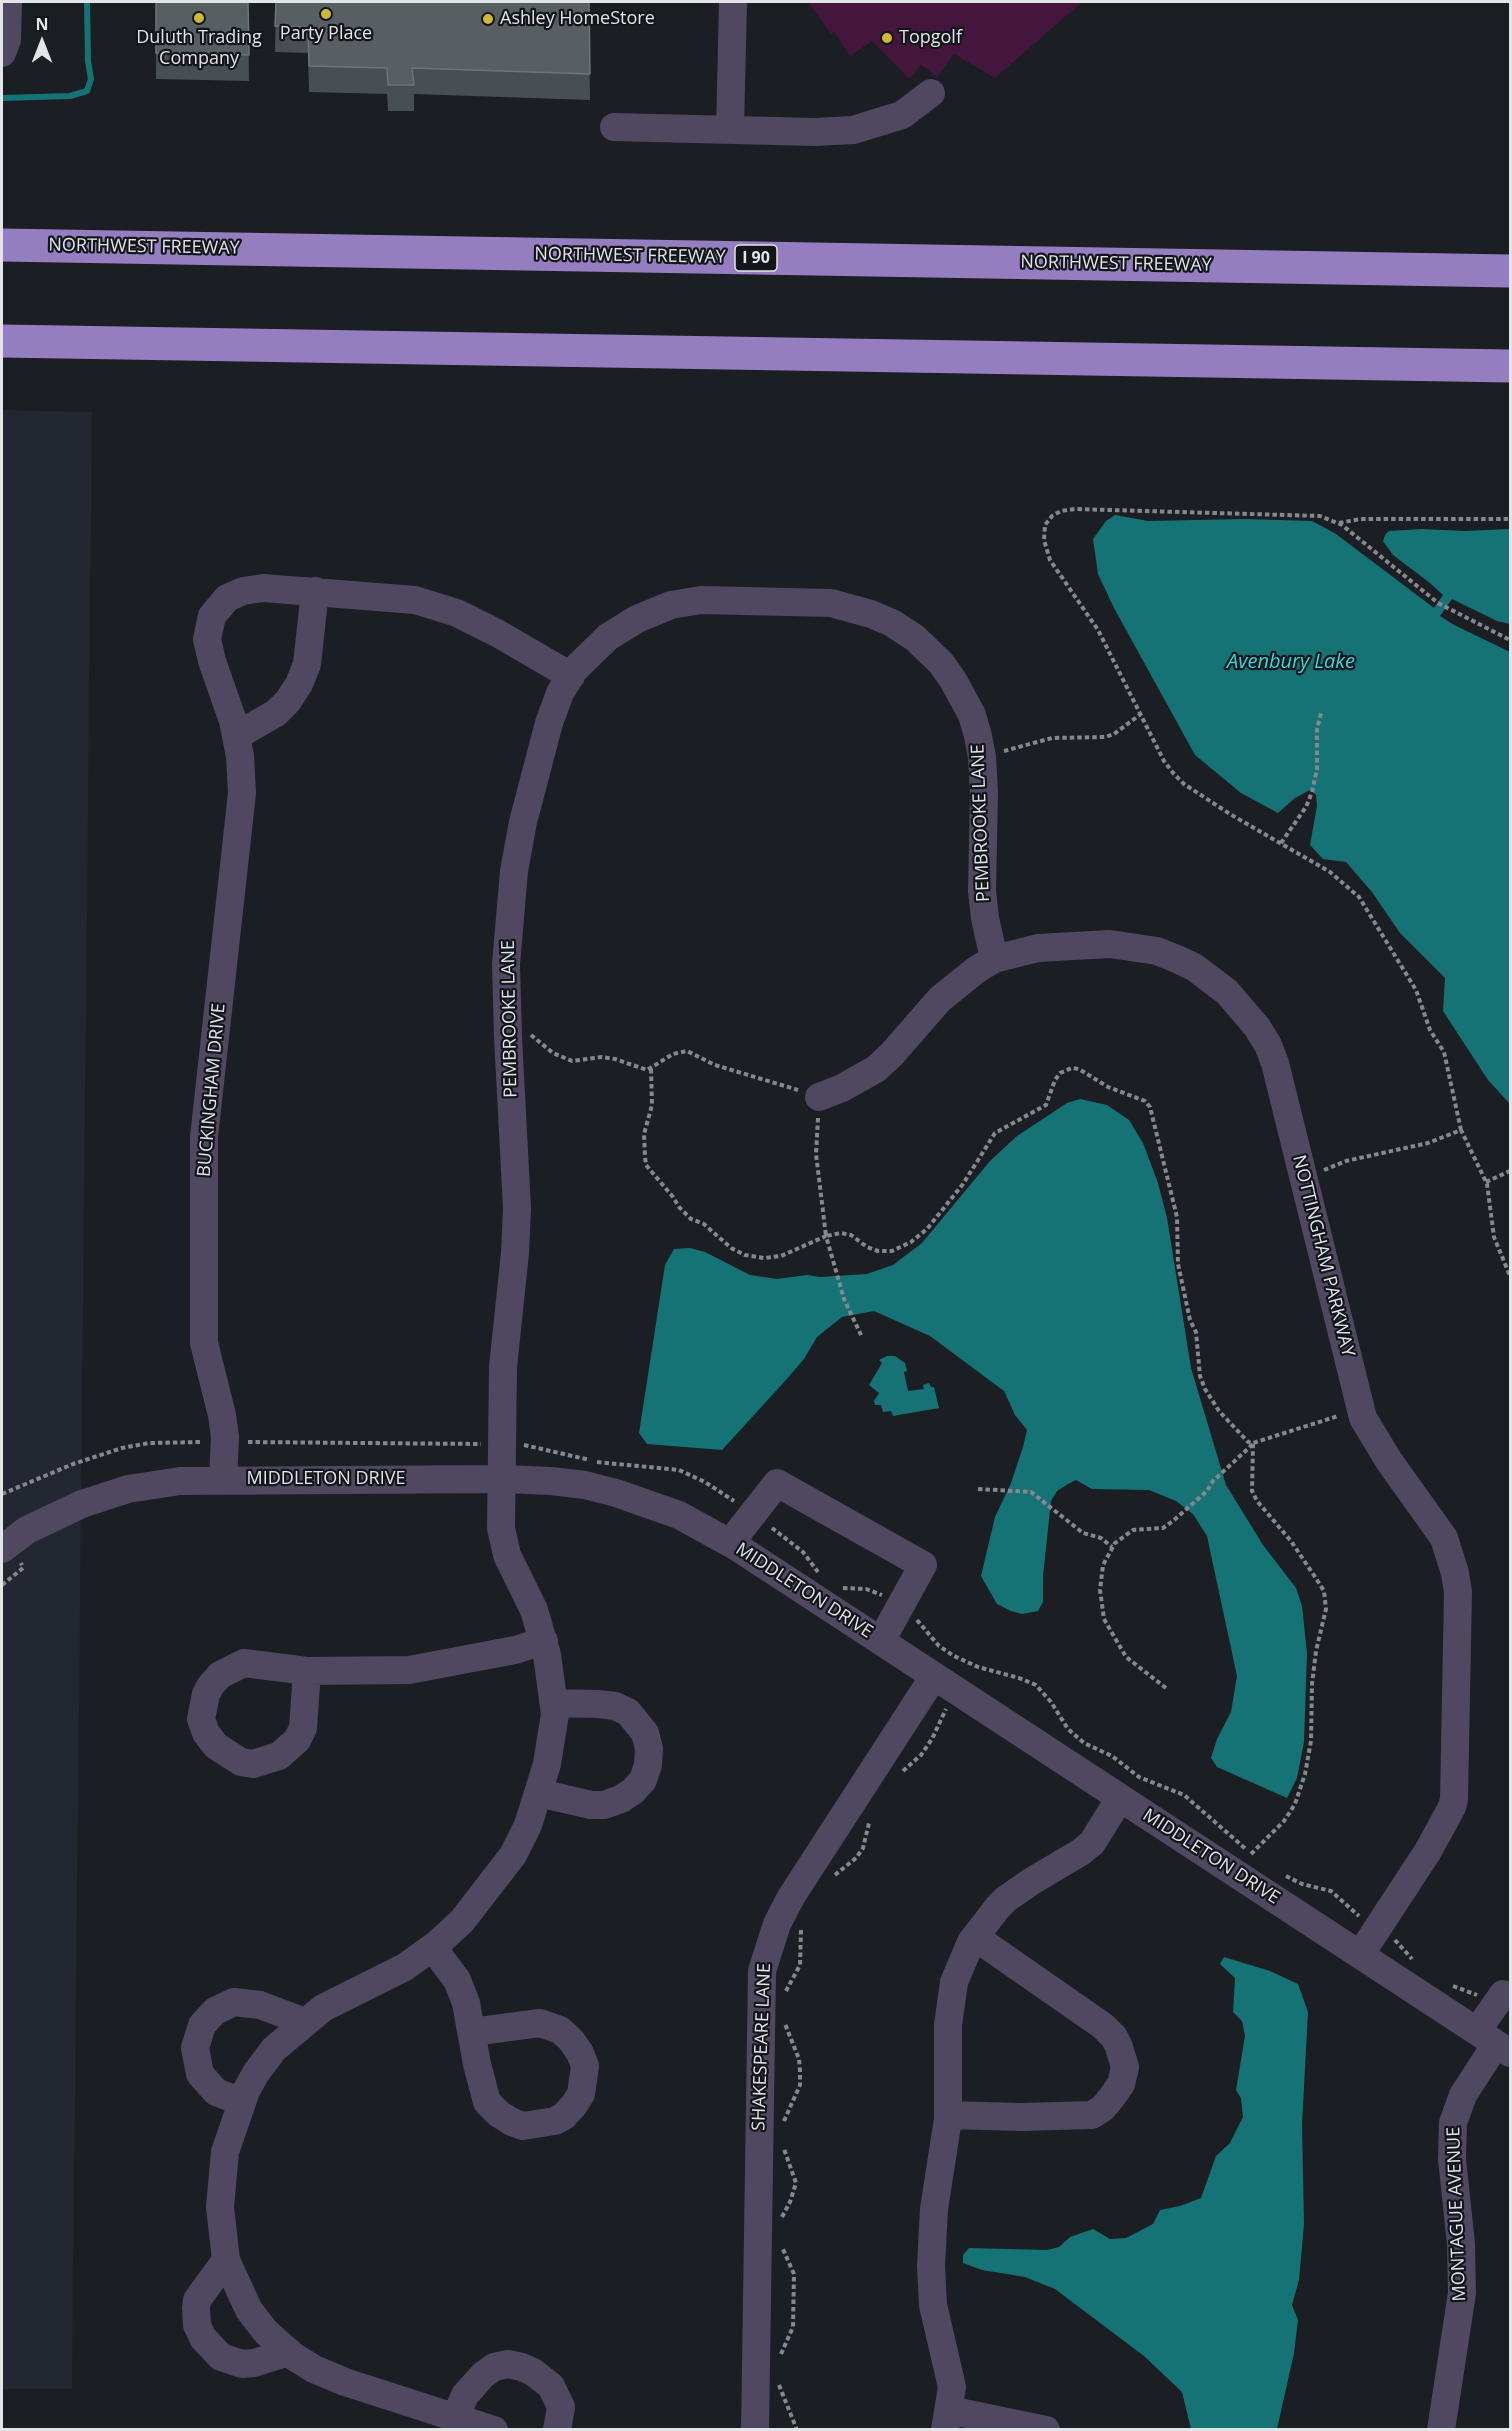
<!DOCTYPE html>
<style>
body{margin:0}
#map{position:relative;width:1512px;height:2431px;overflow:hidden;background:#1b1e23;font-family:"Open Sans",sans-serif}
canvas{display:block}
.frame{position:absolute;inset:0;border:3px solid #e2e4e8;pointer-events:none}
.north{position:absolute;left:12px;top:12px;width:60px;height:60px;-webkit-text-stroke:4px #12151a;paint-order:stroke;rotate:0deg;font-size:16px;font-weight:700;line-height:24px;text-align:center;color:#e2e4e8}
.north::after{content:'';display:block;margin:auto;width:21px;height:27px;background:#e2e4e8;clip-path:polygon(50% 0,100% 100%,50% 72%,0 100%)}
</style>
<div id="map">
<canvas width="1512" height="2431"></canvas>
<div class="frame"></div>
<div class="north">N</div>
</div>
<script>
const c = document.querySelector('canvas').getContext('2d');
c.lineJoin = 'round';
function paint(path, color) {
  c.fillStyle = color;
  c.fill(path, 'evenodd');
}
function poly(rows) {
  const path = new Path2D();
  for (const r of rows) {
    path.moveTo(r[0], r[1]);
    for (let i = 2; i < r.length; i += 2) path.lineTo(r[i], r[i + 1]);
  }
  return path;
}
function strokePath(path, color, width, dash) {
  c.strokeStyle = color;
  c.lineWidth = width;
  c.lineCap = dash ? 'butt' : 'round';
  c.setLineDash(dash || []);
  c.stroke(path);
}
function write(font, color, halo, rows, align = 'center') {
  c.font = font + ' "Open Sans",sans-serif';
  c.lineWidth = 4.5;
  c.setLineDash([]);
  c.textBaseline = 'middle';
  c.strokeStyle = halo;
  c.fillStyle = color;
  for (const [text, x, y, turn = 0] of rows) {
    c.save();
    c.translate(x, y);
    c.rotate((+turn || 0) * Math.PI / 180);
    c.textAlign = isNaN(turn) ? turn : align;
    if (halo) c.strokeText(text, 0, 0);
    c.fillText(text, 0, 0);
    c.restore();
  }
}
const built = poly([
 [2,410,92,412,72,2389,2,2389]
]);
const green = poly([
 [808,2,1082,2,995,78,954,54,937,77,921,65,909,79,872,41,850,56,834,32,831,34]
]);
const water = poly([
 [1115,515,1148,521,1245,519,1312,521,1336,534,1434,608,1443,595,1430,583,1393,555,1383,541,1385,535,1389,531,1422,529,1465,531,1510,529,1510,624,1497,621,1452,599,1440,616,1454,625,1510,652,1510,1104,1488,1080,1443,1011,1445,978,1400,933,1372,892,1346,862,1323,859,1310,845,1317,806,1316,795,1310,790,1295,798,1278,813,1241,793,1195,755,1114,608,1098,574,1093,539,1106,521],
 [1080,1099,1107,1105,1129,1120,1143,1143,1158,1183,1167,1218,1191,1368,1226,1485,1263,1545,1296,1588,1302,1606,1307,1653,1304,1742,1297,1778,1287,1798,1217,1767,1211,1758,1217,1739,1231,1712,1237,1676,1207,1536,1193,1514,1176,1501,1149,1490,1092,1489,1076,1480,1068,1484,1057,1491,1051,1501,1043,1576,1043,1602,1038,1611,1022,1614,1011,1611,997,1604,981,1576,995,1517,1011,1483,1023,1447,1027,1430,1015,1415,1004,1391,930,1336,874,1311,842,1317,817,1337,804,1359,785,1381,722,1450,647,1444,639,1433,665,1265,674,1249,690,1248,705,1252,750,1275,777,1279,807,1275,820,1277,867,1274,893,1265,922,1243,990,1161,1017,1136,1067,1103],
 [887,1356,895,1356,905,1363,907,1371,904,1372,908,1391,924,1389,923,1385,929,1383,931,1387,934,1387,939,1408,893,1416,891,1411,883,1412,881,1405,875,1405,874,1401,879,1393,869,1385,882,1363,879,1360],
 [1224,1957,1270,1971,1298,1984,1308,2012,1302,2124,1304,2224,1299,2280,1292,2305,1298,2320,1294,2353,1277,2429,1191,2429,1182,2392,1144,2356,1055,2289,1025,2277,982,2270,963,2263,963,2255,969,2248,1047,2250,1059,2247,1070,2237,1093,2229,1110,2239,1126,2238,1153,2224,1160,2210,1180,2206,1201,2198,1216,2156,1230,2143,1243,2117,1241,2098,1236,2090,1245,2036,1242,2021,1233,2012,1235,1978,1220,1964]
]);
const stream = poly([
 [2,98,70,96,87,91,91,79,88,61,87,2]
]);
const path = poly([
 [1339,523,1360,519,1510,519],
 [1004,751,1052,738,1105,737,1114,734,1141,714],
 [1281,843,1306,807,1312,792,1317,769,1317,729,1321,713],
 [531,1035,553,1053,572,1061,602,1057,615,1059,647,1070,673,1054,687,1051,715,1065,798,1090],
 [651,1069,652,1105,644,1134,645,1157,646,1165,673,1197,679,1207,691,1219,704,1224,731,1248,745,1255,764,1258,781,1256,826,1236,844,1299,862,1337],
 [818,1118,816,1154,826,1236,841,1233,851,1235,867,1247,878,1251,892,1251,911,1242,927,1229,963,1184,995,1133,1046,1105,1055,1080,1060,1073,1072,1068,1079,1069,1108,1087,1145,1101,1150,1107,1177,1217,1178,1264,1190,1320,1196,1332,1200,1376,1205,1389,1219,1411,1248,1442,1253,1443,1338,1416],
 [1461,1130,1444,1052,1430,1030,1416,990,1359,897,1330,872,1230,814,1184,784,1174,774,1164,761,1098,630,1050,560,1044,540,1045,525,1052,516,1061,511,1075,509,1320,516,1342,525,1438,603,1510,640],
 [1324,1170,1346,1161,1428,1143,1461,1130,1487,1184,1494,1237,1510,1276],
 [1486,1182,1510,1171],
 [248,1442,481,1444],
 [524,1445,590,1460],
 [597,1462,679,1470,705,1482,734,1501],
 [978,1489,1031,1492,1083,1533,1101,1538,1112,1547],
 [2,1494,73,1464,122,1448,149,1443,202,1442],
 [772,1528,803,1552,818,1572],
 [2,1585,23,1568,21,1563],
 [843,1588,866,1589,882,1595],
 [917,1620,939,1646,954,1656,978,1667,1019,1678,1036,1685,1051,1702,1068,1729,1084,1743,1112,1756,1139,1777,1184,1795,1247,1850],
 [1166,1688,1126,1657,1104,1619,1100,1590,1103,1565,1115,1543,1133,1530,1163,1528,1173,1521,1207,1491,1213,1481,1253,1444],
 [903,1771,921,1755,932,1739,946,1709],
 [1251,1854,1284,1821,1295,1804,1305,1774,1311,1741,1312,1684,1316,1651,1326,1609,1324,1591,1317,1580,1291,1541,1257,1501,1252,1491,1253,1443],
 [835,1875,856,1858,863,1848,869,1823],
 [1286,1876,1302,1884,1331,1891,1359,1916],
 [1395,1940,1412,1959],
 [1453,1986,1477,1995],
 [786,1991,800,1965,801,1930],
 [784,2121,800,2085,800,2070,799,2059,785,2024],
 [782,2217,790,2202,796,2183,784,2149],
 [781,2354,793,2327,794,2274,782,2247],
 [779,2385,797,2430]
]);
const minor = poly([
 [2,53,7,40,8,2],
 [614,127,815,132,853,130,902,115,931,93],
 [730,130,733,2],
 [236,736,276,713,288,701,299,684,307,664,315,591],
 [819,1097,842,1088,876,1069,892,1054,940,999,976,970,994,959,1038,948,1110,944,1157,951,1177,959,1194,967,1227,992,1257,1027,1268,1045,1275,1063,1363,1418,1389,1461,1444,1538,1455,1573,1458,1592,1454,1799,1452,1807,1428,1851,1360,1955],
 [223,1480,225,1437,222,1415,204,1343,204,1137,242,793,240,756,233,721,212,661,207,639,212,616,227,598,243,591,263,588,415,600,457,613,497,633,571,676],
 [730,1543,777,1483,923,1565,881,1641],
 [2,1549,27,1530,82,1504,128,1489,180,1481,505,1479,551,1481,585,1485,616,1493,679,1515,737,1547,1510,2053],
 [307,1671,303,1728,297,1740,279,1756,253,1764,241,1762,216,1746,206,1733,201,1719,206,1694,211,1685,220,1675,244,1663,307,1671,409,1670,515,1650,544,1641],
 [539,1793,591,1805,604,1805,621,1799,633,1791,643,1780,648,1765,649,1749,645,1733,628,1712,615,1706,598,1704,554,1703],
 [433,1948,457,1980,466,2003,477,2064,487,2102,499,2114,512,2122,523,2126,555,2121,564,2116,574,2105,581,2094,585,2066,580,2053,571,2040,560,2030,540,2023,472,2032],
 [1477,2031,1503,1994],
 [242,2102,216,2092,200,2074,195,2048,202,2025,215,2011,234,2002,260,2005,305,2022],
 [948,2115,1022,2117,1092,2115,1103,2108,1112,2097,1121,2084,1125,2067,1119,2047,1114,2037,1103,2026,975,1937],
 [226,2260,197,2300,196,2308,197,2325,203,2338,221,2357,242,2364,254,2363,289,2352],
 [949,2410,1046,2430],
 [456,2416,465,2395,483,2375,494,2367,508,2364,522,2367,533,2372,551,2386,561,2407,557,2430],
 [494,2430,345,2382,314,2369,293,2356,266,2332,249,2310,226,2260,220,2207,225,2152,246,2091,256,2073,274,2049,323,2008,405,1967,437,1944,462,1921,513,1855,528,1825,547,1764,555,1714,547,1655,534,1610,507,1555,501,1528,503,1367,515,1253,517,1208,508,1037,506,964,514,871,523,822,549,723,560,693,574,670,608,637,637,619,671,605,701,600,831,603,871,614,892,623,915,638,941,663,953,680,972,715,978,736,982,757,984,792,982,891,985,918,994,959],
 [755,2430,762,1971,777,1924,791,1897,934,1676],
 [945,2430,952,2387,933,2305,931,2266,934,2209,948,2119,948,2025,954,1982,971,1942,998,1907,1006,1899,1032,1881,1081,1852,1092,1843,1120,1798],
 [1441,2430,1462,2293,1461,2244,1452,2159,1453,2123,1463,2095,1496,2044]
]);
const highway = poly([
 [2,245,1510,271],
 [2,341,1510,366]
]);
const wall = poly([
 [156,2,248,2,249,81,156,79],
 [276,2,589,2,590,100,414,94,414,111,388,111,387,94,309,92,308,53,275,52]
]);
const building = poly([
 [156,2,248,2,249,55,156,53,156,2],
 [276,2,589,2,590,74,412,68,414,85,388,85,387,68,309,66,308,27,275,26,276,2]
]);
const markers = [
 [326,14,6,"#d0b837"],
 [199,18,6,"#d0b837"],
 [488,19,6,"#d0b837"],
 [887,38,6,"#d0b837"]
];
const shields = [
 [756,258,42]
];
const shieldNames = [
 ["I 90",756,258]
];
const poiNames = [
 ["Ashley HomeStore",500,19],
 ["Party Place",326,34,"center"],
 ["Duluth Trading",199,38,"center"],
 ["Company",199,59,"center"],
 ["Topgolf",899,38]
];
const streetNames = [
 ["NORTHWEST FREEWAY",144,247,1],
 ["NORTHWEST FREEWAY",630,256,1],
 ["NORTHWEST FREEWAY",1116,264,1],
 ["PEMBROOKE LANE",981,823,-92],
 ["PEMBROOKE LANE",510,1019,-91],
 ["BUCKINGHAM DRIVE",212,1090,-85],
 ["NOTTINGHAM PARKWAY",1323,1256,76],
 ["MIDDLETON DRIVE",326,1479],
 ["MIDDLETON DRIVE",804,1591,33],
 ["MIDDLETON DRIVE",1211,1857,33],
 ["SHAKESPEARE LANE",762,2047,-88],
 ["MONTAGUE AVENUE",1457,2214,-92]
];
const waterNames = [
 ["Avenbury Lake",1291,662]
];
paint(built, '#222732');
paint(green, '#44163d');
paint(water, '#157376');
strokePath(stream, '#157376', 6);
strokePath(path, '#86888d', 4, [4.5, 3]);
strokePath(minor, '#504761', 28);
strokePath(highway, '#957ec0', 33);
paint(wall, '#484f53');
paint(building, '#585f63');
strokePath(building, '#6e7478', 1.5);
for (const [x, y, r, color] of markers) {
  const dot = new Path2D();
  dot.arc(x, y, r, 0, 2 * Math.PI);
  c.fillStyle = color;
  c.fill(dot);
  strokePath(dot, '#12151a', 2);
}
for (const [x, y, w] of shields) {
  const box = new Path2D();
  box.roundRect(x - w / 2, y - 13, w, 26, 4.5);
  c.fillStyle = '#12151a';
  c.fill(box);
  strokePath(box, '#e2e4e8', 1.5);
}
write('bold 16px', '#e2e4e8', null, shieldNames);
write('18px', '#e2e4e8', '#12151a', poiNames, 'left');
write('18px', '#e2e4e8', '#12151a', streetNames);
write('italic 20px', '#2edce2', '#12151a', waterNames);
</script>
